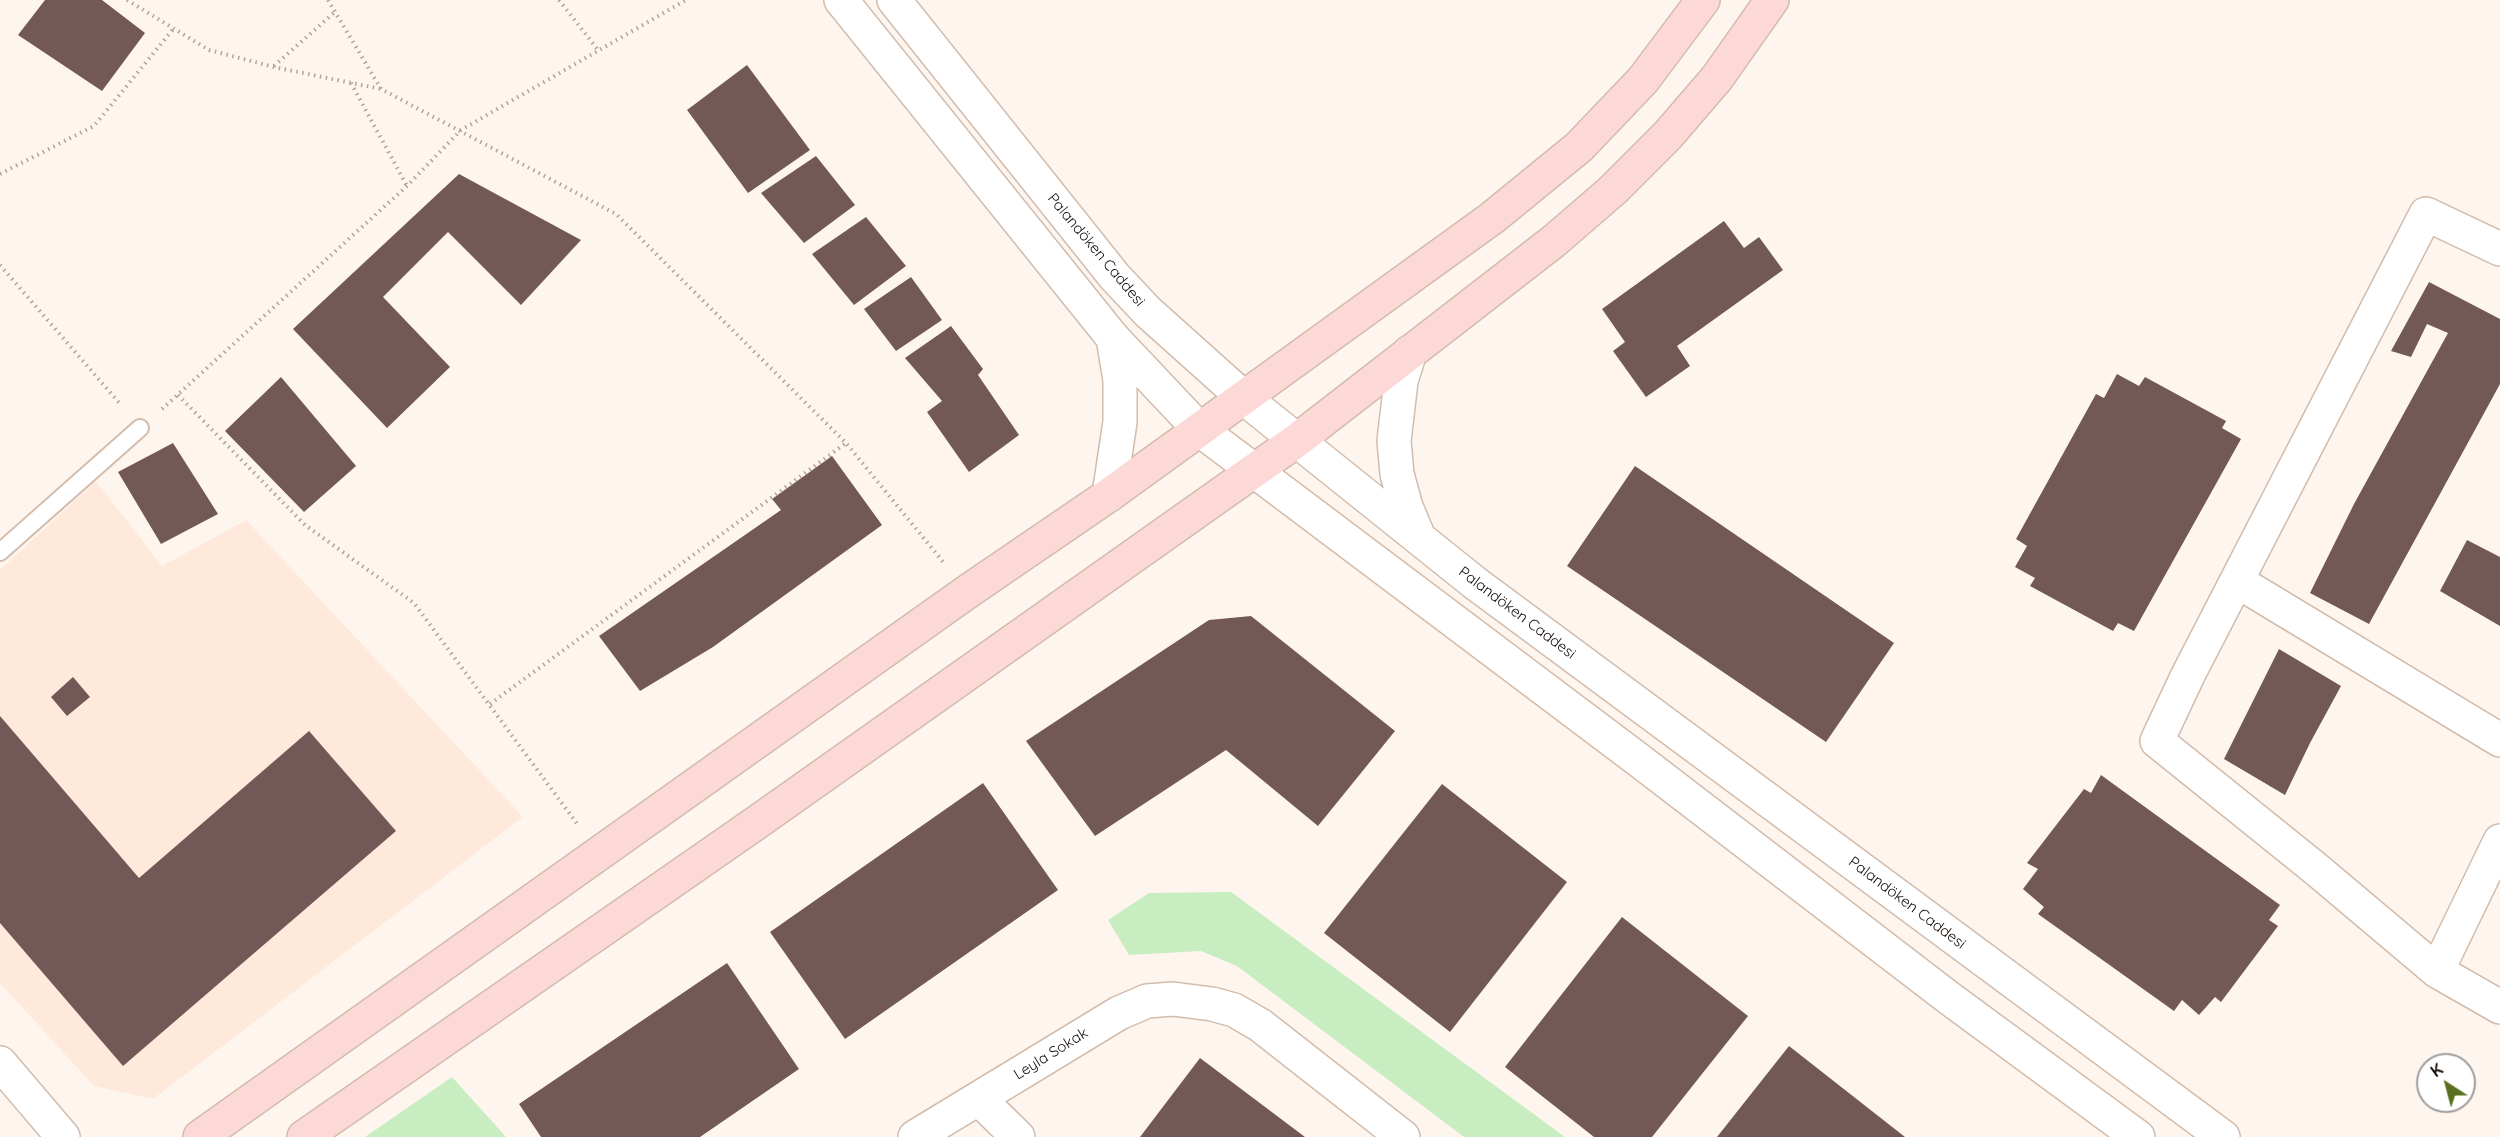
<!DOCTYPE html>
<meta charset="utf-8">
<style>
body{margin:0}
#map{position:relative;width:2500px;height:1137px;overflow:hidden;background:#fff5ef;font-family:Quicksand,sans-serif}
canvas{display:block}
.north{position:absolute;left:2416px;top:1053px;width:60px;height:60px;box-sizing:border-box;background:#fff;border:2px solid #a19e9c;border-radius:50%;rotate:324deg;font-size:16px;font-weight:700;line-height:24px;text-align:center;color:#150d08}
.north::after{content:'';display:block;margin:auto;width:21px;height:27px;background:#5a6f1f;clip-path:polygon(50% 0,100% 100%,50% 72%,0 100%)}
</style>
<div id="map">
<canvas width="2500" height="1137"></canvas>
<div class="north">K</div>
</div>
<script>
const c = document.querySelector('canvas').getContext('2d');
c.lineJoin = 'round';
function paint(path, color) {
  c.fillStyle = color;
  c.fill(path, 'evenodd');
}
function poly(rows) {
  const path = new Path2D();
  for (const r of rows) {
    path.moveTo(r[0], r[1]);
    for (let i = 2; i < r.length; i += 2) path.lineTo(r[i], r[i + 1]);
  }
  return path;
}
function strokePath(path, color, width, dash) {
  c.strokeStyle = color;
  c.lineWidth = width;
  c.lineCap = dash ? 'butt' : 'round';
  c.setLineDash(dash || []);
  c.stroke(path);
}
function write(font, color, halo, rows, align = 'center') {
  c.font = font + ' Quicksand,sans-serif';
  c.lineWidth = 6;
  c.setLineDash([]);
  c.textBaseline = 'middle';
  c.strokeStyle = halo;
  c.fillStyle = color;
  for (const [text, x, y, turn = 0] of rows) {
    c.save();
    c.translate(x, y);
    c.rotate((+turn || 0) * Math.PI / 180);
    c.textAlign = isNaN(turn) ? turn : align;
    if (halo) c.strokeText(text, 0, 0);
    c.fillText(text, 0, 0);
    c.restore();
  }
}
const education = poly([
 [96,481,162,566,246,520,523,817,153,1099,94,1086,0,983,0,570]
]);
const green = poly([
 [1231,892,1565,1137,1464,1137,1237,966,1201,951,1129,955,1108,920,1149,893],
 [452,1077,506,1137,365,1137]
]);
const building = poly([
 [45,0,102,0,145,33,102,91,18,35],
 [747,65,810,150,748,193,687,110],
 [816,156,855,205,804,243,761,193],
 [459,174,581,240,521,305,448,232,383,297,450,367,387,428,293,329],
 [866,217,906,266,854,305,812,254],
 [1724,221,1744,248,1759,237,1783,270,1677,346,1690,366,1646,397,1613,351,1625,342,1602,309],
 [911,277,942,320,896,351,864,309],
 [2429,282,2500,319,2500,384,2369,624,2310,593,2354,504,2448,333,2427,324,2411,357,2391,351],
 [951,326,983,369,978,375,1019,435,969,472,927,412,942,401,905,358],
 [2117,374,2139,386,2145,377,2226,421,2222,428,2241,439,2134,631,2118,623,2113,631,2030,586,2035,578,2015,567,2027,546,2016,539,2096,394,2104,398],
 [281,377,356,466,304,512,225,431],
 [173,443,218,514,161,544,118,472],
 [832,456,882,525,713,647,640,691,599,636,781,510,772,499],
 [1635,466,1894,643,1826,742,1567,566],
 [2467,540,2500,557,2500,626,2440,591],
 [1251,616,1395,731,1318,826,1226,750,1095,836,1026,741,1209,620],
 [2279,649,2341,686,2310,743,2285,795,2224,759],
 [73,677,90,697,67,716,51,697],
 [0,716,139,878,309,731,396,831,123,1066,0,923],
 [2101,775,2280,905,2269,920,2278,926,2221,1002,2215,997,2199,1015,2182,1000,2174,1011,2038,914,2044,907,2023,889,2038,869,2027,863,2084,789,2091,793],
 [983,783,1058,890,845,1039,770,932],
 [1442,784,1567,882,1450,1032,1324,933],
 [1622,917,1748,1016,1652,1137,1594,1137,1505,1067],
 [727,963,799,1069,700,1137,541,1137,519,1104],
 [1789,1046,1905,1137,1717,1137],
 [1200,1058,1305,1137,1140,1137]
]);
const path = poly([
 [127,0,209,50,274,67,381,89],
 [328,0,381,89,616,214,846,443,944,563],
 [559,0,598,50],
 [274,66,336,11],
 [351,83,407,186],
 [0,174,94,126,174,28],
 [0,265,121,405],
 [178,395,305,525,414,603,578,825],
 [162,409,407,186,461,130,686,0],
 [490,704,846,443]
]);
const service = poly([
 [0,552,140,428]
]);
const minor = poly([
 [2500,249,2426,214,2188,675,2157,741,2316,869,2437,971,2500,1007],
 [2237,581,2500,740],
 [2437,971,2500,841],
 [0,1063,63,1137],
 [979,1099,1018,1137],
 [915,1137,1119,1013,1147,1001,1173,999,1212,1004,1234,1010,1260,1025,1403,1137]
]);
const tertiary = poly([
 [841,0,1113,338,1199,429,1640,761,1949,998,2138,1137],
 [894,0,1115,277,1148,312,1244,398,1475,583,2223,1137],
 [1410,352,1401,381,1394,441,1397,474,1406,507,1419,538],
 [1109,495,1120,422,1120,380,1113,338]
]);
const secondary = poly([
 [200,1137,967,592,1109,495,1492,218,1579,147,1643,80,1703,0],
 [304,1137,756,823,1296,441,1554,241,1613,190,1668,135,1717,78,1772,0]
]);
const streetNames = [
 ["Palandöken Caddesi",1096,250,50],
 ["Palandöken Caddesi",1517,613,37],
 ["Palandöken Caddesi",1907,903,37],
 ["Leyla Sokak",1051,1054,-32]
];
paint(education, '#fee9da');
paint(green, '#c7edc1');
paint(building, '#725857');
strokePath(service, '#d2bcac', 20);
strokePath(minor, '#d2bcac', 36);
strokePath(tertiary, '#d2bcac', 36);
strokePath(secondary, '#d2bcac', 36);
strokePath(path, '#aea49f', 4, [1.5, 4.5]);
strokePath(service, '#fff', 16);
strokePath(minor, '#fff', 33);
strokePath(tertiary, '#fff', 33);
strokePath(secondary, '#fcd8d7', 33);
write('15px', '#150d08', '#fff', streetNames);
</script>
